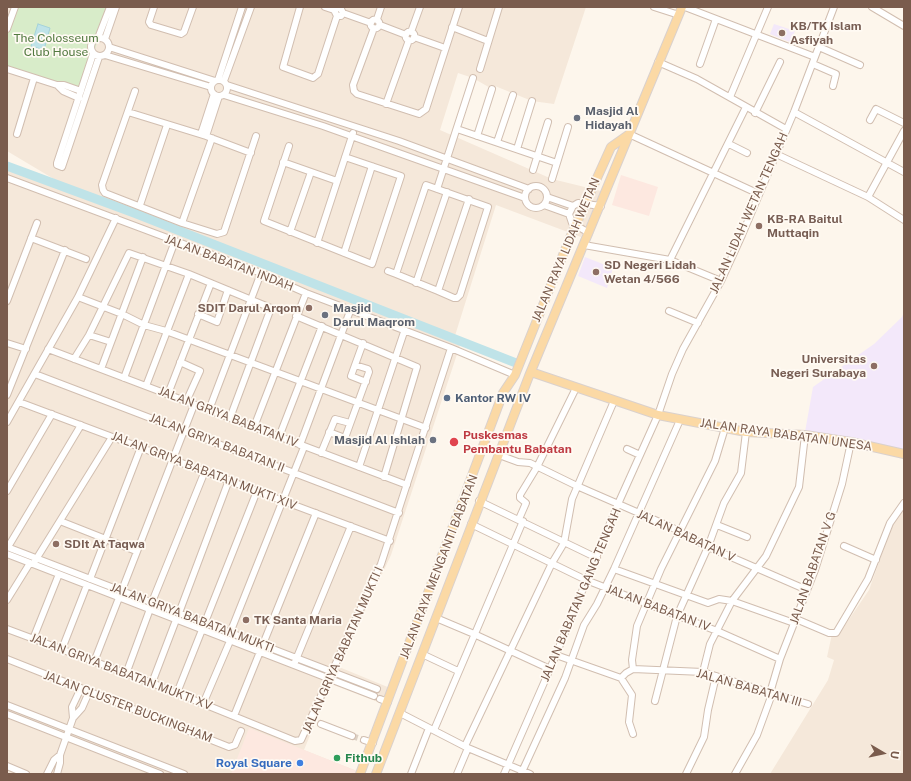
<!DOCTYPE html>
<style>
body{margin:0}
#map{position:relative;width:911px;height:781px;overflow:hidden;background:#fdf6ec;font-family:"Public Sans",sans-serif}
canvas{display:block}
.frame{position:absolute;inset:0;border:8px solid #7a5c4d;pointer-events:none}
.north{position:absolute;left:863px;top:733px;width:40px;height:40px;-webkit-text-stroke:3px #fffaf3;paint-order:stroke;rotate:99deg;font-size:11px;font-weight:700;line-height:16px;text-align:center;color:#7a5c4d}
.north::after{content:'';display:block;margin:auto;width:14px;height:18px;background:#7a5c4d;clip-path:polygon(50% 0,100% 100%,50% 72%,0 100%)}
</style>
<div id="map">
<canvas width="911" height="781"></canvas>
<div class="frame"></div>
<div class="north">U</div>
</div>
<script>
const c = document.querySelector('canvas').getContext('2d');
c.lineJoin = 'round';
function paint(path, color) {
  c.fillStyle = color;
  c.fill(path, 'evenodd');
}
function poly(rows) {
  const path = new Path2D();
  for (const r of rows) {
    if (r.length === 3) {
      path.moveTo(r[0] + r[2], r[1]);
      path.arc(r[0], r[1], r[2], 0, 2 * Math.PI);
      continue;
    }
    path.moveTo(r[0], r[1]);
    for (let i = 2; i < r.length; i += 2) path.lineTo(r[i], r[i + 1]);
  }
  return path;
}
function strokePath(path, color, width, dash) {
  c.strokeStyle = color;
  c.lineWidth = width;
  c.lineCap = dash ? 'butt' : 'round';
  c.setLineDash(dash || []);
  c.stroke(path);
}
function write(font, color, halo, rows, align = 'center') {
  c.font = font + ' "Public Sans",sans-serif';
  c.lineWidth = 3.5;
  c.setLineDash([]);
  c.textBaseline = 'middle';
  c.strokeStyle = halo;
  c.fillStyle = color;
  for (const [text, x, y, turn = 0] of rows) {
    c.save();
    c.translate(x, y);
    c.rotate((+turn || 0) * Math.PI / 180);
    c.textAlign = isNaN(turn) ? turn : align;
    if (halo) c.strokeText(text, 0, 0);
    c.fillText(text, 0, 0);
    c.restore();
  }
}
const residential = poly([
 [7,7,586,7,554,104,532,101,495,86,492,89,473,78,458,73,440,130,552,179,601,191,581,237,496,205,453,342,460,345,391,555,339,667,390,688,383,704,331,684,304,750,357,771,356,774,7,774,7,165,74,191,7,151],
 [904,506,904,774,770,774,828,680,834,660,827,657,832,634,839,634,869,590,884,548,888,528]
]);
const commercial = poly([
 [621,175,658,187,649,216,612,205],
 [249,728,357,771,356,774,231,774]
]);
const education = poly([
 [774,24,795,31,790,42,770,34],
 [585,257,613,268,607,288,578,276],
 [904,312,904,449,805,432,813,387,874,344,902,317]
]);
const green = poly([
 [15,7,109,7,81,91,7,69,7,29]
]);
const water = poly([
 [38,24,50,28,44,50,31,46,38,24]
]);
const river = poly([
 [7,166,134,213,516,363]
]);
const minorTunnel = poly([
 [352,736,364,740]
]);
const minor = poly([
 [154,7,149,22,151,25,181,34,184,32,193,7],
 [300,7,283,67,313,78,318,74,337,16],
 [325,7,334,10],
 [654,7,679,15],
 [685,7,815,57],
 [872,7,904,26],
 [343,13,341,16,337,16,334,10,340,7,343,13,371,23],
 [377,19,381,7],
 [375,24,4.5],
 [380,25,406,35],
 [452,27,488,41],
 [374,28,353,85,354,91,357,94,419,114,426,109,459,7],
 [7,29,15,7],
 [410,36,4.5],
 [411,32,420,7],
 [414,37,445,48],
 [100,47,9],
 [98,38,110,7],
 [105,39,116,7],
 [109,47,215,81],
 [819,47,860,65],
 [93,54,57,163,57,165,62,167,99,57],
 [105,55,211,87],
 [658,62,697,79,786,129],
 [700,64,716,19],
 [813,64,836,74,833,86],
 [7,69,57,85],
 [480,69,499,7],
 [219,88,8],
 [218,80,242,7],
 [224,81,251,7],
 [227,85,399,141,529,189],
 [135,91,102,185,103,190,105,193,182,223,217,234,224,232,256,136],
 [224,95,323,126,525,198],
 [730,97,768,7],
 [79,98,63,91,57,85,64,85,81,91],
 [386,104,409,40],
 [128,112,206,136,251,153],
 [794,112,904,172],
 [755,113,780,62],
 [870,120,876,109,904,123],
 [457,129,557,163],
 [17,134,34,78],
 [201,134,214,94],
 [629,134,759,194],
 [206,136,219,96],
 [477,136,492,89],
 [497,142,513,95],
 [729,144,747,153],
 [289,146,264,221,372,264,401,176,345,157],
 [517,149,532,101],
 [776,154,868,197,904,220],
 [283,162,337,181],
 [533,170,548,122],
 [7,178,261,273,306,293,451,348,515,375],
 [552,179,568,127],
 [536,197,11],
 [437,189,473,78],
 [547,197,573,206],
 [868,197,904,131],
 [140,205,167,125],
 [544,205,569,214],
 [182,223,212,138],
 [290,232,311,172],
 [589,233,572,223,569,214,573,206,578,203,601,206],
 [31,238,86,259],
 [317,243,353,133],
 [584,245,670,260,721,281],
 [344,253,372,166],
 [670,260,746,107],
 [388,271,396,274,438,291,454,298,457,298,460,295,488,207,426,185,396,274],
 [416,283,447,192],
 [438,291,469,199],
 [78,297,122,314,144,325,166,331,426,428],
 [7,301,37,223],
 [669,311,698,323],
 [198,314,217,322,228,290],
 [296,316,417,367,384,477],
 [89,335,111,342],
 [7,343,26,349],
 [363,343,351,376,366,382],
 [48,349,407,485],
 [74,359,89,335,129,253,189,274,271,308,230,418],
 [180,362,200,371,186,402],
 [101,369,143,257],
 [35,374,399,513],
 [124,378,175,241],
 [146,386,189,274],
 [168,394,211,283],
 [7,395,65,250],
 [19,402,390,541],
 [209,410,261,273],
 [7,422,78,297,116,218],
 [254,427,306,293],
 [329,432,345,438,369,372,368,369,355,365],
 [279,437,322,326],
 [300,445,350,311],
 [627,449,640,455],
 [321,453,335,419,350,423],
 [499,455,518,462,530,463,577,486,671,527,708,547,807,590],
 [359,467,404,332],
 [7,491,52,414],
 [479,501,597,558],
 [519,519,526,503,520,498,520,495,537,467,576,388],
 [60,521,136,551],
 [471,524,586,580,717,631,780,659],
 [717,525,747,537],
 [844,546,876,560],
 [7,547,377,689],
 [8,547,81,425],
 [7,554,374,696],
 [35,561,112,437],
 [614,569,708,603,719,599,732,601,794,623],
 [90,579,141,447],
 [7,600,30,563],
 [152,602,205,471],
 [179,613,229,480],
 [436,618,474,634,550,669],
 [796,619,829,633,836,633,868,579,890,523,904,503],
 [7,629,152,683,295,741,301,740,381,564,451,348],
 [230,633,304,447],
 [33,639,59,574],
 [62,649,87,585],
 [422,654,458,671],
 [556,655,621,678,632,695,629,722,633,734],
 [7,659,229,747,235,745,241,731],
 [94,662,194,405],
 [295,662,351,526],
 [633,669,632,660,637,626,661,569,715,461,725,428],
 [703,672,710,644,732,601,766,556,799,487,805,435],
 [126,674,150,609],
 [621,678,626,673,633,669,703,672,808,704],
 [152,683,176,620],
 [177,693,257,491],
 [770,693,780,659,815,570,842,484,851,442],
 [380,699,388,702],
 [655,701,677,616,708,547,724,503,741,473,746,432],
 [203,704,230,641],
 [7,705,184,774],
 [400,713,468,748,530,774],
 [7,714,160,774],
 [234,716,316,513],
 [73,718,72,707,81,688],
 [321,724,352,736],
 [434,730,523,521],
 [364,740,373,743],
 [465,746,552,563,564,543,572,499,614,401],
 [7,766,26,774],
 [47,774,54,760,60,755],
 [57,774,60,763,60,755,73,718,82,708,89,692],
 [411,774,429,728],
 [457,774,468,748],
 [504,774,550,669,618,504,658,415,672,374,683,349,721,281,742,235,794,112,834,7],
 [521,774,565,678,584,625,597,604,614,569,680,420],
 [686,774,704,737,708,710,716,676],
 [735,774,757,735,772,694]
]);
const major = poly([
 [531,372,658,415,746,432,805,435,851,442,904,454],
 [360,774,503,393,515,375,569,240,611,147,628,135],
 [376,774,529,376,682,7]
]);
const markers = [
 [782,33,4,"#8d6e63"],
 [577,118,4,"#6b7280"],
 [759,226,4,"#8d6e63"],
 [596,272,4,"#8d6e63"],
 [309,308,4,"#8d6e63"],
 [325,315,4,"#6b7280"],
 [874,366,4,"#8d6e63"],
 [447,398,4,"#5c6f8a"],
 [433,440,4,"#6b7280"],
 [454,442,5,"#e0444e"],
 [56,544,4,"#8d6e63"],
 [246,620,4,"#8d6e63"],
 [337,758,4,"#2e9e5b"],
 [300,763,4,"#3f7fe0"]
];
const educationNames = [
 ["KB/TK Islam",790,26],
 ["Asfiyah",790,40],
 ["KB-RA Baitul",767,219],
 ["Muttaqin",767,233],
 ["SD Negeri Lidah",604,265],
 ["Wetan 4/566",604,279],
 ["SDIT Darul Arqom",301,308,"right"],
 ["Universitas",866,359,"right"],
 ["Negeri Surabaya",866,373,"right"],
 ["SDIt At Taqwa",64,544],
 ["TK Santa Maria",254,620]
];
const parkNames = [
 ["The Colosseum",56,38],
 ["Club House",56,52]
];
const worshipNames = [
 ["Masjid Al",585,111],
 ["Hidayah",585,125],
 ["Masjid",333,308],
 ["Darul Maqrom",333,322],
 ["Masjid Al Ishlah",425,440,"right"]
];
const streetNames = [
 ["JALAN LIDAH WETAN TENGAH",749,213,-66],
 ["JALAN RAYA LIDAH WETAN",566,250,-67],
 ["JALAN BABATAN INDAH",229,263,21],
 ["JALAN GRIYA BABATAN IV",228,417,21],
 ["JALAN RAYA BABATAN UNESA",786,435,8],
 ["JALAN GRIYA BABATAN II",217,443,21],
 ["JALAN GRIYA BABATAN MUKTI XIV",204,471,21],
 ["JALAN BABATAN V",686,536,25],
 ["JALAN RAYA MENGANTI BABATAN",439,567,-69],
 ["JALAN BABATAN V G",813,568,-71],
 ["JALAN BABATAN GANG TENGAH",581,595,-67],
 ["JALAN BABATAN IV",658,608,21],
 ["JALAN GRIYA BABATAN MUKTI",192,618,21],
 ["JALAN GRIYA BABATAN MUKTI I",343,650,-66],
 ["JALAN GRIYA BABATAN MUKTI XV",121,672,21],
 ["JALAN BABATAN III",749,688,16],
 ["JALAN CLUSTER BUCKINGHAM",128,707,21]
];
const serviceNames = [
 ["Kantor RW IV",455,398]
];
const healthNames = [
 ["Puskesmas",463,435],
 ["Pembantu Babatan",463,449]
];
const leisureNames = [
 ["Fithub",345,758]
];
const shopNames = [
 ["Royal Square",292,763]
];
paint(residential, '#f5e8da');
paint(commercial, '#fde8e0');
paint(education, '#f3e8fa');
paint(green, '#d8ecc9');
paint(water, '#bfe3e8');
strokePath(water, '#a5d3da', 1);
strokePath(river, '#bfe3e8', 9);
strokePath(minorTunnel, '#dcd0c4', 6, [6, 3]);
strokePath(minor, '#d1beb0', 8);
strokePath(major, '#dad1cd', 10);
strokePath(minor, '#fff', 6);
strokePath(major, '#fbd9a5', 8);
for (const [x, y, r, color] of markers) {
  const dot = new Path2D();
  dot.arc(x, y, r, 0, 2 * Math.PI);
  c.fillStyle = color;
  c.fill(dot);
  strokePath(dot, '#fffaf3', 1.5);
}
write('bold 12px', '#785e54', '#fffaf3', educationNames, 'left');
write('12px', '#537a41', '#fffaf3', parkNames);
write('bold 12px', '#5b616d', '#fffaf3', worshipNames, 'left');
write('12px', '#7a5c4d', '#fffaf3', streetNames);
write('bold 12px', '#4e5e75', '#fffaf3', serviceNames, 'left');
write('bold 12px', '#be3a42', '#fffaf3', healthNames, 'left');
write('bold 12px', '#27864d', '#fffaf3', leisureNames, 'left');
write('bold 12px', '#366cbe', '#fffaf3', shopNames, 'right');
</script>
